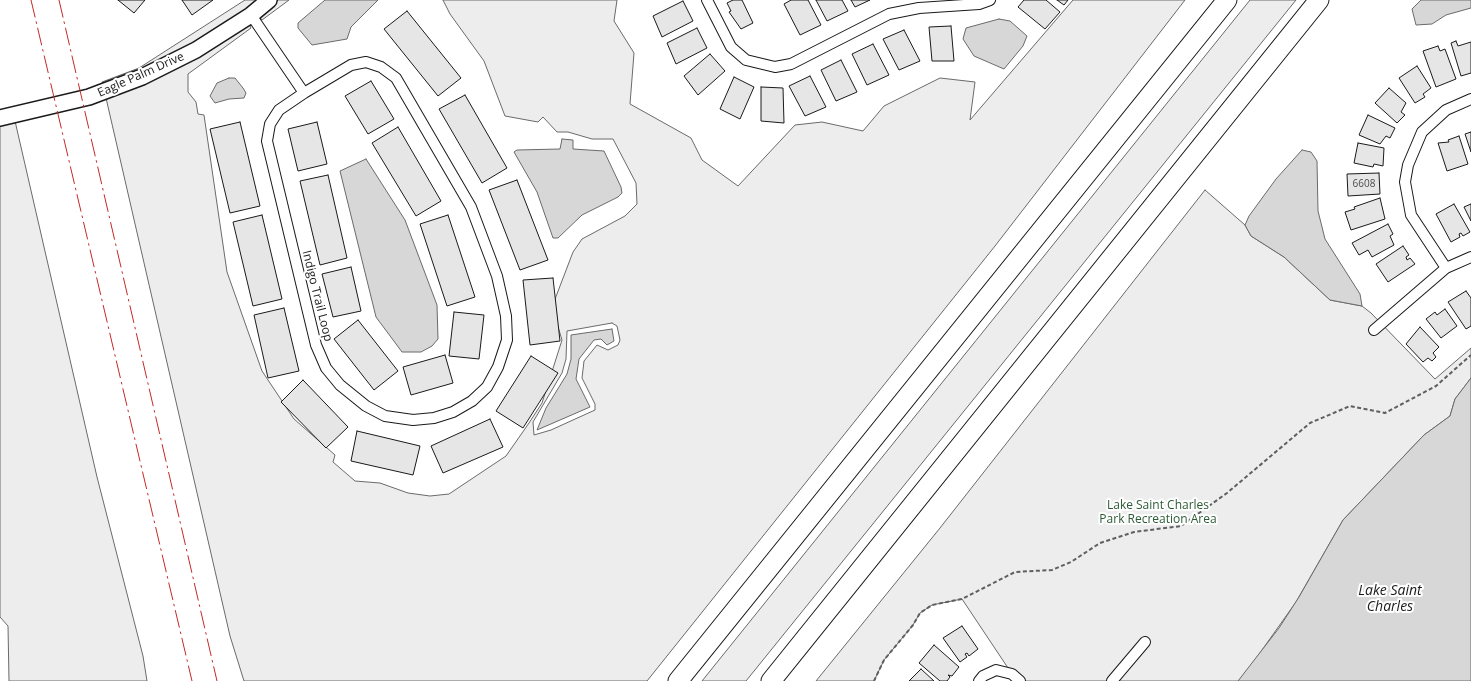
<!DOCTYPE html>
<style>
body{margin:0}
canvas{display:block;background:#fff}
</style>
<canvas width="1471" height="681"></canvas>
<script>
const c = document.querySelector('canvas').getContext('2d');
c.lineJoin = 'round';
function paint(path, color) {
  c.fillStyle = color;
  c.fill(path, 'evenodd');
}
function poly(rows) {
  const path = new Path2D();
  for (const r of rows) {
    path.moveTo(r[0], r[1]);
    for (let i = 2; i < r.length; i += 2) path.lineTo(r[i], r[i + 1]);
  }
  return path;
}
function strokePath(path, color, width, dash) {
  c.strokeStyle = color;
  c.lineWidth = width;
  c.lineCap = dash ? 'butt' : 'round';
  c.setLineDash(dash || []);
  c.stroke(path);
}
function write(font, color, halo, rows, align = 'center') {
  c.font = font + ' "Open Sans",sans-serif';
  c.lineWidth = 4;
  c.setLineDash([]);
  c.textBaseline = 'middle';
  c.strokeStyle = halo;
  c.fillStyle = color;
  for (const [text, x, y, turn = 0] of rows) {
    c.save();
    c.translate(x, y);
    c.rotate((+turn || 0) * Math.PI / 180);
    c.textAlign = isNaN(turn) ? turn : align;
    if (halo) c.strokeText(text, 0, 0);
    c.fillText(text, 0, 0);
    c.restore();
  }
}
const built = poly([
 [245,0,260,0,247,10,193,45,140,71,103,85,102,82,139,68,245,0],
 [278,0,289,0,262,20,259,16,278,0],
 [443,0,617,0,614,21,634,53,630,104,691,138,702,160,738,186,795,125,822,122,863,131,884,106,940,78,975,82,970,120,1073,0,1185,0,995,246,647,681,244,681,230,636,106,98,249,24,251,28,188,74,188,92,196,102,198,114,204,115,227,272,262,371,294,419,335,455,333,462,355,481,380,483,408,493,430,496,449,494,506,456,529,423,542,403,562,340,552,307,573,252,582,239,625,216,637,204,636,183,613,139,592,139,568,132,557,132,543,117,538,122,505,116,484,61,450,14,443,0],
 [612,323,617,326,620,340,618,345,608,350,597,345,584,361,582,378,595,404,595,410,551,430,534,435,533,422,562,373,566,359,567,331,612,323],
 [1250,0,1296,0,746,681,702,681,1250,0],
 [15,121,97,477,143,656,147,681,9,681,8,626,0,617,0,125,15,121],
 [1205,190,1245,225,1251,236,1284,257,1330,300,1362,306,1371,313,1435,379,1471,348,1471,378,1455,399,1450,416,1424,435,1343,520,1296,602,1245,674,1238,681,1020,681,1012,674,962,599,932,605,920,613,913,625,884,660,874,681,816,681,940,528,1205,190]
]);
const water = poly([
 [325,0,378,0,351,27,347,39,312,45,298,28,298,23,325,0],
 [1421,0,1471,0,1471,8,1446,15,1432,24,1416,25,1412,9,1421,0],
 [999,19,1010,21,1027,36,1023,46,1004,69,974,56,963,39,966,28,999,19],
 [229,78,235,78,243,88,246,93,244,98,229,99,215,103,210,96,217,83,229,78],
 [562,139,573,140,573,149,604,151,621,187,622,193,618,197,582,215,558,238,553,238,537,192,514,152,517,150,560,149,562,139],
 [1302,150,1311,152,1317,161,1318,211,1325,239,1360,294,1362,306,1330,300,1284,257,1251,236,1245,225,1249,216,1276,179,1302,150],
 [366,159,405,220,437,305,438,339,432,346,421,352,402,352,376,317,340,171,366,159],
 [612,329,614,341,607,345,601,339,594,340,579,359,576,379,590,407,537,430,546,408,567,374,571,359,571,335,612,329],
 [1471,378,1471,681,1238,681,1279,628,1299,597,1343,520,1424,435,1450,416,1455,399,1471,378]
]);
const building = poly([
 [118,0,145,0,134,13,118,0],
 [182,0,213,0,192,15,182,0],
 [733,0,742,0,753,23,741,29,729,12,731,11,727,3,733,0],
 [791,0,808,0,821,25,800,35,784,4,791,0],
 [816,0,842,0,848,11,827,21,816,0],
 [851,0,870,0,855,7,851,0],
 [1024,0,1046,0,1060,12,1045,29,1018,7,1024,0],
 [1057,0,1068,0,1064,5,1057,0],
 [683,1,693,21,662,37,653,16,683,1],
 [407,11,461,78,438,96,384,29,407,11],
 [951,26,954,61,932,61,929,27,951,26],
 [697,28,707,48,676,64,667,43,697,28],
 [904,30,920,61,899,70,883,39,904,30],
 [1456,41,1458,46,1471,42,1471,73,1461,76,1451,43,1456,41],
 [873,44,889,75,867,85,852,54,873,44],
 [1438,46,1440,51,1445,49,1456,79,1436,87,1423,51,1438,46],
 [710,54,725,71,698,95,684,76,710,54],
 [841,60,857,92,836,101,821,70,841,60],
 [1417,66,1431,88,1423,94,1425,97,1415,103,1399,78,1417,66],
 [810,76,826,107,805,116,789,86,810,76],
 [734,77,754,87,740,119,720,109,734,77],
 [371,81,394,119,368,134,345,96,371,81],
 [761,87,783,88,784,123,761,121,761,87],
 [1389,88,1406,103,1401,112,1405,115,1397,123,1375,103,1389,88],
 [465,95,507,168,482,183,439,109,465,95],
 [1368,115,1395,128,1390,138,1386,136,1380,144,1359,135,1368,115],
 [240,122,260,206,230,213,210,129,240,122],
 [317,122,327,164,298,171,288,129,317,122],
 [398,127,441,201,416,216,372,143,398,127],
 [1471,132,1471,152,1465,134,1471,132],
 [1459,136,1468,164,1447,171,1438,143,1449,142,1448,140,1459,136],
 [1358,143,1384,148,1383,166,1374,164,1373,167,1354,163,1358,143],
 [1379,173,1380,194,1348,196,1347,174,1379,173],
 [328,175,347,258,320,265,300,181,328,175],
 [517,180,548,260,520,270,489,190,517,180],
 [1380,198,1385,219,1351,230,1345,212,1355,209,1354,207,1380,198],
 [1454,204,1470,232,1463,236,1461,233,1459,234,1460,237,1451,242,1436,214,1454,204],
 [1471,204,1471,221,1464,207,1471,204],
 [262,215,282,299,253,306,233,222,262,215],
 [448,215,475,297,447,306,420,224,448,215],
 [1388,224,1393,234,1390,236,1394,245,1372,257,1368,250,1359,255,1352,243,1388,224],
 [1403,246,1409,255,1406,257,1407,260,1410,258,1415,264,1388,282,1376,264,1403,246],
 [351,267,361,311,333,317,322,274,351,267],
 [553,278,560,341,530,345,523,280,553,278],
 [1466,291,1471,298,1471,326,1466,329,1448,302,1466,291],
 [284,308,299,371,268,378,254,315,284,308],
 [1445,309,1457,326,1441,338,1426,319,1435,312,1437,315,1445,309],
 [454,312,484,315,479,359,449,356,454,312],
 [358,320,398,371,374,390,334,339,358,320],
 [1420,327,1439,347,1433,353,1436,357,1432,361,1428,358,1423,362,1406,344,1420,327],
 [445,355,453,383,411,395,403,367,445,355],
 [531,356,558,373,523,428,496,411,531,356],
 [303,380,348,427,326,448,281,402,303,380],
 [490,419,503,447,443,473,431,446,490,419],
 [357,431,420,446,413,475,351,461,357,431],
 [962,626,978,649,969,656,967,653,965,654,967,657,960,662,943,638,962,626],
 [934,645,959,667,952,676,948,675,950,677,947,681,940,681,919,663,934,645],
 [921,669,934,681,909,681,921,669]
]);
const path = poly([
 [874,681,884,660,913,625,920,613,932,605,962,599,1015,572,1052,570,1071,562,1100,543,1134,532,1181,526,1227,493,1310,423,1350,406,1385,413,1436,386,1471,355]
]);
const street = poly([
 [707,0,731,47,746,60,775,67,791,64,889,14,919,8,979,4,990,0],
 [251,15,304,93,351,65,366,62,381,67,396,78,471,207,497,276,506,316,507,340,498,367,487,387,472,401,453,412,434,418,413,420,385,416,366,406,340,385,326,368,316,345,267,141,270,124,279,110,304,93],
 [1446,268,1411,215,1405,182,1408,165,1422,132,1446,110,1471,99],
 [1374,330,1446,268,1471,257],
 [979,681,983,676,996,670,1012,674,1020,681],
 [1112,681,1145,642]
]);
const secondary = poly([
 [0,118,89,97,142,77,196,50,251,15,269,0]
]);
const highway = poly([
 [678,681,1227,0],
 [771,681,1319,0]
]);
const power = poly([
 [31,0,192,681],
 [59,0,217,681]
]);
const numberNames = [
 ["6608",1364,184]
];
const streetNames = [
 ["Eagle Palm Drive",141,75,-24],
 ["Indigo Trail Loop",317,296,76]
];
const parkNames = [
 ["Lake Saint Charles",1158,506],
 ["Park Recreation Area",1158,520]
];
const waterNames = [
 ["Lake Saint",1390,591],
 ["Charles",1390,607]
];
paint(built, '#ededed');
strokePath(built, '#6a6a6a', 1);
paint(water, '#d7d7d7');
strokePath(water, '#6a6a6a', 1);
paint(building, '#e6e6e6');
strokePath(building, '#1a1a1a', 1);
strokePath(street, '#1a1a1a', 12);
strokePath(secondary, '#1a1a1a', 18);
strokePath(highway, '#1a1a1a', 21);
strokePath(path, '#5f5f5f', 2, [4, 2.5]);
strokePath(street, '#fff', 10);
strokePath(secondary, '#fff', 15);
strokePath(highway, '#fff', 19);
strokePath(power, '#c62828', 1, [18, 4, 2.5, 4]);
write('10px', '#4d4d4d', null, numberNames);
write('12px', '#1a1a1a', '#fff', streetNames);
write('12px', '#2b5a34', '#fff', parkNames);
write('italic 14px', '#1a1a1a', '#fff', waterNames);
</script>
